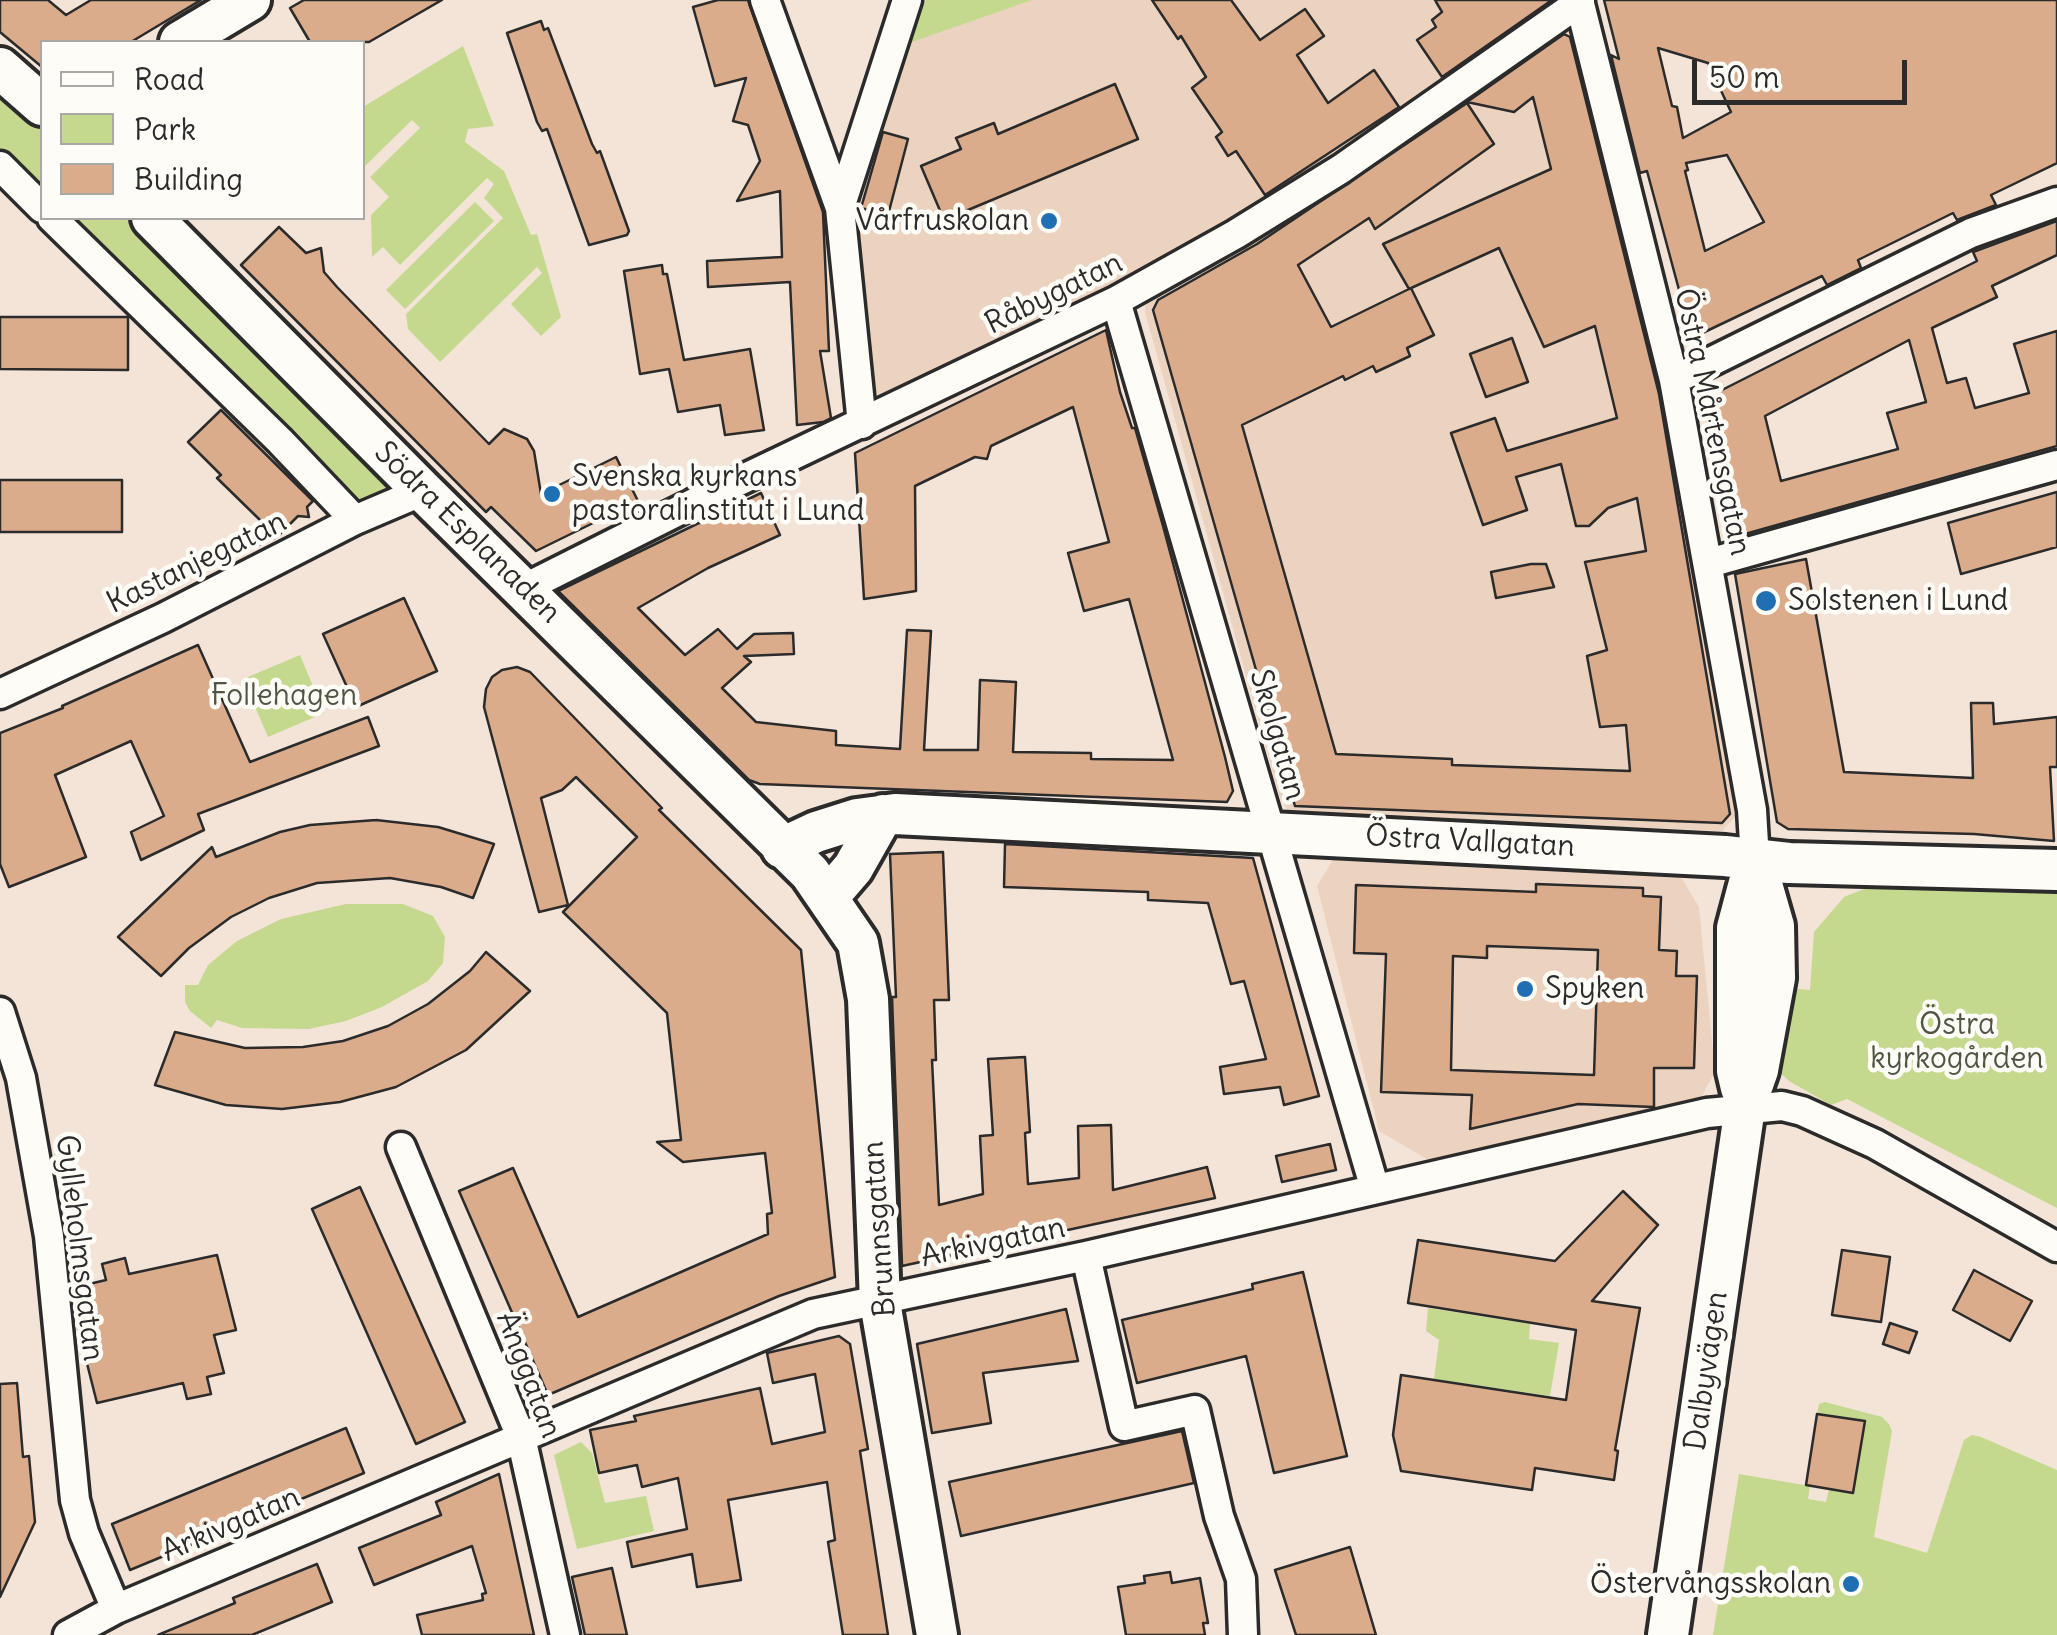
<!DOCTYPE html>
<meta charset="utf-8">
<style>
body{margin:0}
#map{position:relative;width:2057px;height:1635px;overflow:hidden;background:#f3e4d7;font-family:Delius,sans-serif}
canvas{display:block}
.legend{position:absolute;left:40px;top:40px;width:325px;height:180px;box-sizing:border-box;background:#fdfcf7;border:2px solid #a9a8a5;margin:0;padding:12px 18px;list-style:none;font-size:30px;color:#2b2b2b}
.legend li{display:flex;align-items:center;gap:20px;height:50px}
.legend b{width:50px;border:2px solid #a9a8a5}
.scale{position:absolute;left:1692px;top:60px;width:215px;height:45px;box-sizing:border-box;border:5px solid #2b2b2b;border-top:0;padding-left:12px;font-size:30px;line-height:35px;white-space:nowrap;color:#2b2b2b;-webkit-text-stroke:8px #fdfcf7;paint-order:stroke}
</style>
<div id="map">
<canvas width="2057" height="1635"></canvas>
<ul class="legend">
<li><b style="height:12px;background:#fdfcf7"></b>Road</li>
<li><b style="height:28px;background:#c4d98e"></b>Park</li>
<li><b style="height:28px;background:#dbac8c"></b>Building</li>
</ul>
<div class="scale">50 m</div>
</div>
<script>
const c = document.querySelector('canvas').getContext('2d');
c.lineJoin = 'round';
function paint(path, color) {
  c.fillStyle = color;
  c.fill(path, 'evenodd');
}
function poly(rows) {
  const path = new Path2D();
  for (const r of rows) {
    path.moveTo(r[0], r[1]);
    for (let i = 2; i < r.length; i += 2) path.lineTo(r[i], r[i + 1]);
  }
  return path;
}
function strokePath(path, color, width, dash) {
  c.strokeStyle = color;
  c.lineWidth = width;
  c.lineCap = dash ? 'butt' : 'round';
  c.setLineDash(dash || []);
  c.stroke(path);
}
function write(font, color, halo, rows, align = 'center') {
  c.font = font + ' Delius,sans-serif';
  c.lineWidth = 9;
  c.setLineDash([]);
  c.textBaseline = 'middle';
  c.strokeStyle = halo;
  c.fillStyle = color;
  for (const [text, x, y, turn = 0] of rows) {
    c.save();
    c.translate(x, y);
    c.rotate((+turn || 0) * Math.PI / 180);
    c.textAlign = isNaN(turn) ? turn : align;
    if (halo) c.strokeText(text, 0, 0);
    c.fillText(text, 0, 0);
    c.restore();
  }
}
const built = poly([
 [920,0,1574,0,1341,169,862,424,840,208],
 [1566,28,1583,35,1668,392,1738,814,1722,831,1290,814,1280,798,1145,312,1147,292],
 [1334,858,1678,872,1699,907,1715,1072,1696,1107,1432,1162,1379,1131,1317,886]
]);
const green = poly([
 [926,0,1032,0,909,43],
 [463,46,494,126,468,129,465,142,504,171,531,235,537,234,561,317,541,336,511,304,542,273,537,267,440,362,408,329,406,314,503,218,484,198,494,184,487,178,400,265,383,247,372,257,371,215,389,197,370,177,420,128,412,120,363,168,363,107],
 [0,68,42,105,42,208,0,166],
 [475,202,494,221,405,309,386,290],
 [53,218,152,218,423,491,355,520],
 [300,655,324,713,268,737,243,679],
 [1886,880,2057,890,2057,1208,1847,1099,1831,1105,1789,1081,1776,1069,1787,988,1810,990,1814,932,1844,897],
 [346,904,403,904,433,916,445,937,443,963,428,981,382,1007,346,1021,309,1029,242,1028,217,1020,211,1028,190,1011,185,1002,185,985,198,985,208,965,237,941,281,919],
 [1428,1308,1530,1324,1529,1339,1559,1343,1550,1396,1434,1379,1439,1340,1426,1331],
 [1825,1402,1882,1417,1889,1424,1892,1431,1874,1537,1927,1553,1964,1440,1972,1435,1981,1437,2057,1470,2057,1635,1713,1635,1739,1474,1810,1486,1808,1499,1826,1502,1829,1489,1853,1492,1865,1421,1817,1414,1819,1404],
 [581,1442,592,1453,605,1503,646,1496,654,1531,577,1549,554,1455]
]);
const building = poly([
 [0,0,48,0,66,15,91,0,201,0,131,42,42,42,42,67,0,32,0,0],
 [304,0,442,0,369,42,310,42,290,8,304,0],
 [718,0,748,0,823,212,829,351,820,351,831,418,823,422,797,425,790,282,708,287,707,261,782,257,780,191,737,201,760,161,748,125,733,121,746,78,715,86,693,7,718,0],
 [1152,0,1231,0,1260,40,1305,9,1324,36,1297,55,1328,103,1374,70,1399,107,1265,195,1236,151,1228,156,1216,137,1222,132,1192,88,1206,77,1181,36,1178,39,1152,0],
 [1435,0,1552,0,1442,77,1417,40,1436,27,1432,20,1442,12,1435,0],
 [1604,0,2057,0,2057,163,1991,195,1996,205,1957,220,1953,213,1858,260,1861,268,1827,285,1822,276,1692,338,1647,171,1640,173,1611,55,1619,59,1604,0],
 [1658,48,1708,63,1731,112,1683,138,1677,107,1672,106,1658,48],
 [1727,155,1764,222,1705,251,1685,171,1688,170,1686,163,1727,155],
 [541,21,544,30,548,28,592,144,597,153,600,151,629,231,627,235,589,245,547,129,542,131,537,122,507,33,541,21],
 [1564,34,1570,37,1659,394,1730,814,1722,823,1295,806,1153,310,1158,300,1257,244,1467,103,1494,144,1375,229,1369,218,1298,265,1331,327,1411,288,1434,335,1407,348,1410,356,1376,372,1373,366,1345,380,1343,376,1242,425,1336,754,1452,759,1452,765,1630,771,1626,725,1600,727,1587,656,1607,650,1585,562,1646,551,1637,498,1608,508,1589,526,1576,526,1561,464,1516,477,1527,510,1483,525,1451,433,1495,418,1507,451,1617,418,1595,326,1544,347,1499,248,1409,289,1383,244,1551,169,1533,97,1514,112,1467,102,1564,34],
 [1115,84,1138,139,944,220,921,166,961,149,956,138,994,123,998,134,1115,84],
 [883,132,908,139,888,215,861,208,883,132],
 [2057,221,2057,255,1992,286,1997,297,1932,328,1947,383,1966,378,1975,408,2029,393,2014,344,2057,331,2057,446,1738,536,1708,413,1718,392,1977,261,1973,252,2057,221],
 [1909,340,1926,402,1887,413,1898,449,1781,481,1765,416,1909,340],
 [279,227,306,253,321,248,324,272,337,287,489,444,504,429,527,439,534,451,541,494,616,457,638,501,536,551,491,507,486,512,241,265,279,227],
 [662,265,663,274,667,274,684,360,750,349,764,430,725,435,720,405,678,412,669,369,640,374,624,271,662,265],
 [0,317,128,317,128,370,0,369,0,317],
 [1106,330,1120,392,1132,428,1135,428,1163,526,1225,757,1233,791,1227,802,760,784,749,780,558,591,761,493,780,535,708,568,638,608,685,655,718,629,737,649,754,634,793,633,794,654,744,656,751,662,722,688,756,722,836,731,836,745,900,749,907,630,931,631,924,750,978,750,980,680,1016,682,1013,752,1091,753,1091,759,1173,760,1129,599,1084,611,1068,553,1109,542,1073,407,991,446,987,459,975,457,915,486,916,591,864,599,855,453,1106,330],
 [1512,338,1528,382,1486,397,1470,354,1512,338],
 [221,410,313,501,307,507,309,517,298,516,277,537,227,558,261,521,217,478,221,475,188,442,221,410],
 [0,480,122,480,122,532,0,532,0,480],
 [2057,492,2057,547,1961,574,1948,523,2057,492],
 [1806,559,1844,772,1973,778,1971,703,1993,703,1994,724,2057,717,2057,767,2050,767,2054,841,1974,834,1788,829,1777,822,1735,574,1806,559],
 [1531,564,1546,564,1554,587,1496,598,1491,572,1531,564],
 [404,598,437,671,356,707,323,634,404,598],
 [198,645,250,762,368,717,379,746,198,814,204,830,141,860,131,832,164,816,131,741,55,775,86,857,9,887,0,864,0,733,63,708,62,706,198,645],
 [517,667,530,672,662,808,659,810,801,950,835,1277,779,1296,548,1395,459,1191,513,1168,578,1317,768,1234,767,1214,772,1213,765,1153,683,1162,657,1142,681,1140,667,1013,563,912,637,837,576,777,562,790,541,798,568,905,539,912,484,707,486,689,492,677,502,670,517,667],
 [376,820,438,827,494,844,473,898,441,887,390,878,317,883,269,898,231,917,189,948,161,976,118,937,212,847,216,857,280,832,310,825,376,820],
 [1005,844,1253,858,1319,1096,1284,1105,1280,1087,1224,1094,1220,1067,1266,1059,1244,981,1231,984,1208,903,1148,900,1148,892,1004,887,1005,844],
 [943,852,949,1000,934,1000,936,1060,932,1060,939,1205,983,1194,980,1136,993,1135,988,1059,1025,1057,1030,1132,1025,1133,1028,1184,1079,1178,1078,1126,1111,1125,1113,1190,1207,1167,1215,1198,902,1266,892,997,896,997,890,854,943,852],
 [1536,884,1643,888,1643,896,1661,897,1659,950,1677,951,1676,976,1697,976,1694,1068,1654,1068,1654,1107,1578,1104,1470,1129,1472,1095,1381,1092,1386,954,1354,953,1356,885,1536,892,1536,884],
 [1487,946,1598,950,1594,1075,1451,1070,1453,956,1487,958,1487,946],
 [486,952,530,991,466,1050,396,1087,340,1102,282,1109,226,1105,155,1085,175,1032,245,1048,303,1047,343,1041,388,1026,428,1004,470,971,486,952],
 [1330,1144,1336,1170,1282,1182,1276,1156,1330,1144],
 [360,1187,465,1422,416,1444,312,1209,360,1187],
 [1623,1191,1658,1225,1592,1301,1640,1308,1615,1450,1618,1451,1614,1480,1535,1468,1532,1490,1401,1471,1393,1435,1401,1375,1566,1400,1576,1330,1408,1303,1418,1240,1555,1261,1623,1191],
 [1842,1250,1890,1257,1881,1322,1832,1315,1842,1250],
 [217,1255,236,1330,214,1335,224,1373,207,1377,211,1394,187,1399,183,1383,97,1403,78,1328,99,1322,89,1284,106,1280,102,1264,125,1258,129,1274,217,1255],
 [1974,1270,2032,1301,2010,1341,1953,1310,1974,1270],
 [1303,1272,1347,1456,1274,1473,1246,1356,1137,1383,1122,1320,1253,1289,1252,1284,1303,1272],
 [1066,1309,1078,1361,983,1373,991,1423,932,1433,917,1344,1066,1309],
 [1890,1323,1917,1332,1909,1353,1883,1344,1890,1323],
 [839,1336,850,1344,868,1449,860,1451,888,1635,843,1635,828,1542,835,1540,827,1482,728,1500,741,1580,697,1587,692,1554,632,1567,627,1542,687,1529,678,1478,642,1487,637,1465,599,1473,590,1430,636,1421,634,1416,760,1388,772,1444,825,1432,815,1374,773,1383,767,1353,839,1336],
 [17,1383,23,1457,29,1456,35,1522,0,1597,0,1384,17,1383],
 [1817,1414,1865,1421,1853,1493,1806,1485,1817,1414],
 [346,1428,364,1473,130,1570,112,1524,346,1428],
 [1182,1431,1194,1483,961,1536,949,1482,1182,1431],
 [499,1474,534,1635,422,1635,417,1615,483,1600,482,1594,486,1593,472,1546,374,1585,359,1548,441,1515,436,1502,499,1474],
 [1350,1547,1376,1635,1296,1635,1275,1570,1350,1547],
 [317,1564,332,1602,252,1635,158,1635,235,1603,233,1598,317,1564],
 [612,1568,627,1635,585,1635,572,1577,612,1568],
 [1170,1572,1172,1583,1200,1578,1208,1623,1203,1623,1205,1635,1126,1635,1118,1587,1145,1583,1144,1576,1170,1572]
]);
const street = poly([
 [765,0,840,208,862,424],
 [1579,0,1674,380,1752,810,1755,860],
 [0,166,42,208],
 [840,208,907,0],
 [52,218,280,441,355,520],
 [1116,301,1375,1189],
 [1674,380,1971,233,2057,202],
 [1709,563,2057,465],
 [525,588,718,491,1116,301,1236,234,1341,169,1580,2],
 [0,694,163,618,355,520,423,491],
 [0,1012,21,1078,49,1236,75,1500,84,1533,116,1609],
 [401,1147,521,1437,565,1635],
 [1086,1256,1124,1426,1195,1410,1219,1516,1241,1579,1243,1635],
 [68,1635,116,1609,813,1314,1086,1256,1707,1113,1782,1106,1802,1111,1875,1144,2057,1247]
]);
const secondary = poly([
 [180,42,250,0],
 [0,68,42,105],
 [152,218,423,491,810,873,858,943,868,999,880,1302,937,1635],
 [782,848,816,832,857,819,895,814,1725,856,1789,863,2057,870],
 [829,896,853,868,883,815],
 [1741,1088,1737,1071,1737,928,1754,864],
 [1668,1635,1745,1107,1758,1070,1775,978,1774,926,1755,860]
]);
const markers = [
 [1049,221,10,"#1f6fb2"],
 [552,494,10,"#1f6fb2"],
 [1766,601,12,"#1f6fb2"],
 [1525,989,10,"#1f6fb2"],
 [1851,1584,10,"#1f6fb2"]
];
const poiNames = [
 ["Vårfruskolan",1029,221,"right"],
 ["Svenska kyrkans",572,477],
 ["pastoralinstitut i Lund",572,511],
 ["Solstenen i Lund",1788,601],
 ["Spyken",1545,989],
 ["Östervångsskolan",1831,1584,"right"]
];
const streetNames = [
 ["Råbygatan",1054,294,-26],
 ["Östra Mårtensgatan",1712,422,78],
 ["Södra Esplanaden",467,533,44],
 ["Kastanjegatan",197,563,-26],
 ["Skolgatan",1277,735,74],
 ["Östra Vallgatan",1470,842,3],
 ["Brunnsgatan",880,1229,-94],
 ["Arkivgatan",993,1243,-12],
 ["Gylleholmsgatan",79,1248,83],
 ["Dalbyvägen",1707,1371,-82],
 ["Änggatan",528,1375,69],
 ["Arkivgatan",231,1525,-23]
];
const parkNames = [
 ["Follehagen",284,696],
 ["Östra",1957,1025],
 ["kyrkogården",1957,1059]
];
paint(built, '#ecd3c0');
paint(green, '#c4d98e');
paint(building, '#dbac8c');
strokePath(building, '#2b2b2b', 2.5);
strokePath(street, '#2b2b2b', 35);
strokePath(secondary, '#2b2b2b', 48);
strokePath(street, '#fdfcf7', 28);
strokePath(secondary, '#fdfcf7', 40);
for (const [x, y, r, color] of markers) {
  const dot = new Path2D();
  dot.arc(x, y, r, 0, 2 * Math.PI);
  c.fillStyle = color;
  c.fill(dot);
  strokePath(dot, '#fdfcf7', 4);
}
write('30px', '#2b2b2b', '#fdfcf7', poiNames, 'left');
write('30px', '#2b2b2b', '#fdfcf7', streetNames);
write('30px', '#515644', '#fdfcf7', parkNames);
</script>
